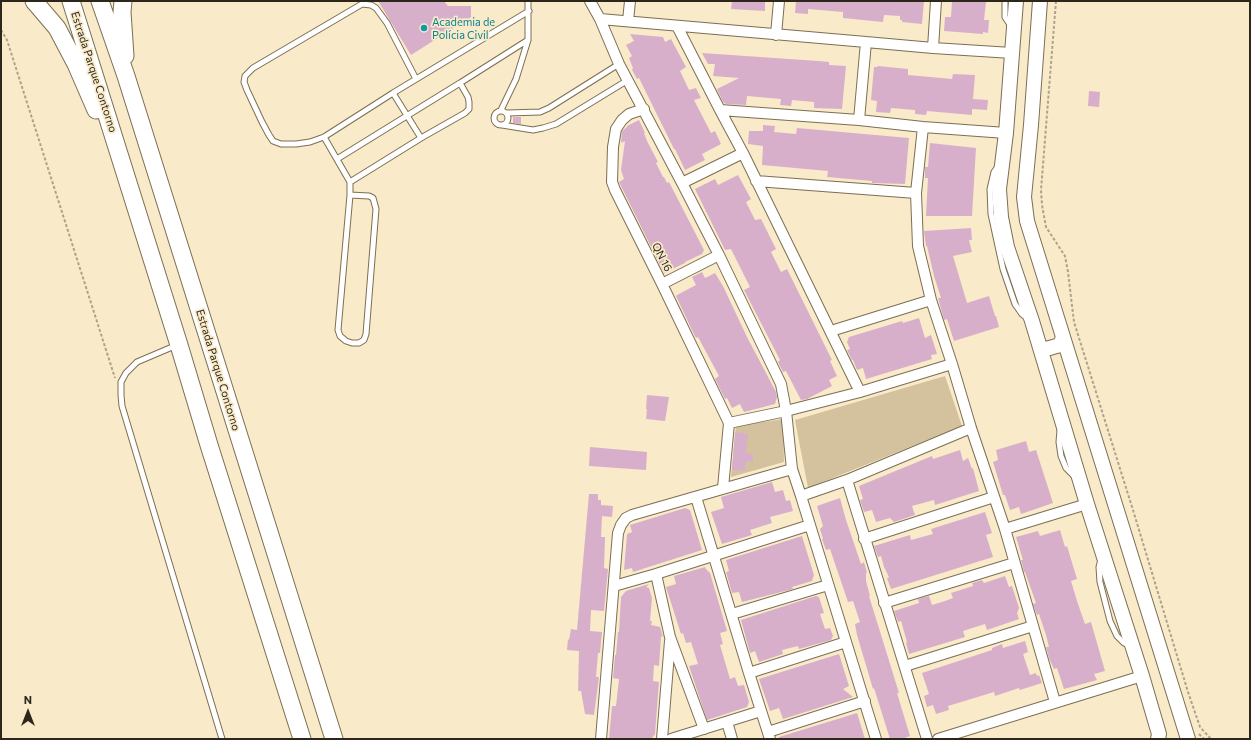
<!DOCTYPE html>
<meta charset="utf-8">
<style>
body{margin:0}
#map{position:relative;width:1251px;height:740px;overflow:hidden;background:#f9eaca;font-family:Commissioner,sans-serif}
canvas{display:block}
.frame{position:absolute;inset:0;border:2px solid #2d271b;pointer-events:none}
.north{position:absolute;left:8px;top:692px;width:40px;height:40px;-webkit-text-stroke:3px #f9eaca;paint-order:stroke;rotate:0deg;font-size:11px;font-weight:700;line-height:16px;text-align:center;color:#2d271b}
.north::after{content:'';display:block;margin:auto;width:14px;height:18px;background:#2d271b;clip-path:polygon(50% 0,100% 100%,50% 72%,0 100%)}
</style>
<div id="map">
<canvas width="1251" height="740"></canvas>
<div class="frame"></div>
<div class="north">N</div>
</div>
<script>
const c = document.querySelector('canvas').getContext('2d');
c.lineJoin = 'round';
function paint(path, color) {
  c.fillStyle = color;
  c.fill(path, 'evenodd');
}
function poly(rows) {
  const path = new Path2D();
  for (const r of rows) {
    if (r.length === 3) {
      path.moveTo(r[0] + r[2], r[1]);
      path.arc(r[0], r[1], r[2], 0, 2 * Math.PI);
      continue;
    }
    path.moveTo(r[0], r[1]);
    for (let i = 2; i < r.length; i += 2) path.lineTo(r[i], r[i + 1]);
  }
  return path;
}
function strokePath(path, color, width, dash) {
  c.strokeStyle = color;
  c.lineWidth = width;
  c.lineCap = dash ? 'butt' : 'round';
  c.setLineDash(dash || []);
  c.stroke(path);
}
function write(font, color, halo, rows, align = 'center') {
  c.font = font + ' Commissioner,sans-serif';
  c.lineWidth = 3.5;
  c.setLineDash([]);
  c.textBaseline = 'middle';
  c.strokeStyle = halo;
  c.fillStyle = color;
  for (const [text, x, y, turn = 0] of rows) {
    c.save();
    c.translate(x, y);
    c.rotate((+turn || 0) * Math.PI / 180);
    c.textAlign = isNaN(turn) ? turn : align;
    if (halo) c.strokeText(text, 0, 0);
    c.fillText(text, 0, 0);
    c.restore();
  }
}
const green = poly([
 [945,376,962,426,808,488,795,420],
 [783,419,784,462,731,477,736,426]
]);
const building = poly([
 [378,1,444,1,448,6,471,6,471,17,411,55],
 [732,1,765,1,765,11,731,9],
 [796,1,924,1,922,24,902,22,902,20,900,20,900,16,884,15,883,22,843,18,843,12,808,9,808,14,795,13],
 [952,1,986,2,984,20,989,20,988,33,983,32,983,34,944,31,945,17,951,17],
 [630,34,663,37,665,42,671,39,686,67,680,71,689,90,696,88,701,98,694,100,711,133,715,131,721,144,702,154,705,160,685,170,675,149,674,149,639,78,637,79,632,70,633,68,629,58,632,56,626,45,634,41],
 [702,53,818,61,829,62,829,65,846,66,842,109,814,108,814,102,792,100,791,106,780,105,781,99,747,96,746,105,726,104,723,102,717,89,739,78,713,76,715,64,708,64],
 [878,66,908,69,908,75,952,79,953,74,975,75,973,99,988,100,987,110,972,109,972,115,927,111,926,115,915,114,915,110,891,108,890,113,876,112,877,101,871,100,874,67,877,67],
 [1089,91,1100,92,1099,107,1088,106],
 [513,117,521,117,521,124,513,123],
 [639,120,645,133,644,133,647,141,658,162,656,163,663,177,664,177,667,183,669,182,704,250,702,254,685,262,685,263,664,273,619,182,624,179,621,170,625,141,621,143,622,131,627,127,627,126],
 [763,125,775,126,774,132,796,134,797,128,909,138,905,184,872,183,872,181,827,177,828,171,762,165,763,146,748,144,749,131,763,131],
 [930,143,976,148,972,216,926,216,928,178,925,178,925,167,928,167],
 [738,175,751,199,746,202,755,220,761,219,776,249,771,252,781,272,787,269,832,360,830,361,837,376,829,380,832,386,807,399,801,400,786,371,783,372,778,362,780,360,744,290,750,287,731,249,725,250,695,189,715,179,718,185],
 [971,228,972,240,969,240,972,252,953,256,967,303,989,296,995,316,996,316,999,327,954,341,947,319,944,320,938,298,941,298,934,276,927,246,926,246,924,231],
 [702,272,705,278,715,273,723,286,747,337,776,392,777,397,775,404,744,412,740,404,732,408,727,398,725,399,715,379,719,376,698,337,696,338,691,328,676,296,677,295,696,285,692,277],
 [919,318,925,338,931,335,937,354,931,355,932,359,866,379,863,368,857,370,853,360,852,360,847,350,850,349,847,342,849,337,902,321,903,323],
 [647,395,669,397,665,421,646,419,647,409,646,409],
 [735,432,748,434,746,453,753,454,753,462,746,461,745,471,732,470],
 [1026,441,1029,452,1036,450,1053,503,1021,514,1019,507,1010,510,1005,495,1003,495,993,462,998,460,996,450],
 [590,447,647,452,646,470,589,466],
 [960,450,963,461,968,458,972,469,973,468,979,491,935,505,934,500,912,506,915,515,894,522,890,518,876,522,872,510,864,512,860,500,863,499,859,486,932,456,933,459],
 [772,482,775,492,783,490,786,501,790,500,793,511,770,517,772,523,750,530,752,535,722,544,711,512,724,508,721,497],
 [589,494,598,494,598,500,601,500,601,505,613,506,612,517,602,516,601,537,605,537,604,568,608,569,604,611,591,610,590,631,602,632,600,653,598,653,596,677,599,677,594,715,585,714,581,691,578,691,579,651,567,650,568,639,569,640,571,629,577,630],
 [840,498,846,520,861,564,864,562,867,573,866,573,866,581,870,596,869,596,899,693,897,693,910,736,902,739,890,739,874,688,873,689,857,635,855,624,860,622,853,601,848,602,830,549,826,550,822,539,823,539,820,529,823,526,817,506],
 [685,508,690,510,702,550,633,572,632,568,624,570,627,534,632,532,630,525],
 [985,512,992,533,986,535,993,557,891,589,887,578,889,577,884,567,881,556,878,557,874,546,910,535,911,540,933,534,931,529],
 [1060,530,1065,547,1067,546,1077,579,1071,581,1078,604,1085,624,1091,622,1105,671,1094,674,1097,680,1064,689,1057,668,1054,669,1049,658,1046,647,1049,647,1046,635,1039,614,1037,615,1033,604,1036,603,1025,572,1024,572,1021,560,1023,560,1016,537,1038,531,1040,536],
 [802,536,814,575,812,581,792,587,793,589,742,602,739,592,732,593,726,572,729,571,726,560],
 [705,567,706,569,710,573,727,631,720,633,723,644,720,645,730,679,735,677,738,686,744,685,749,702,747,707,707,720,689,666,698,664,691,642,686,643,683,633,681,634,666,587,676,584,674,576],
 [1005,576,1009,587,1012,586,1019,608,1017,613,1019,619,987,630,985,624,963,631,965,637,909,654,906,643,907,642,901,621,898,622,894,611,919,603,918,599,929,596,932,605,945,601,953,598,951,593,973,586,972,583,982,580,984,583],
 [649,584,646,587,649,588,652,598,650,621,652,621,651,625,660,627,663,637,661,636,659,666,654,665,653,681,659,682,655,734,652,738,649,739,609,739,612,706,616,706,619,679,613,678,615,655,616,655,618,632,619,632,621,597,626,591],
 [816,596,819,597,824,613,820,614,825,629,830,628,833,636,831,640,799,649,798,646,782,650,783,654,759,662,755,651,750,653,741,620],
 [1025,641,1028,652,1023,654,1030,675,1036,673,1037,676,1039,675,1042,683,1020,690,1019,688,995,696,994,692,948,706,949,710,936,714,933,705,927,707,924,696,929,694,922,673,992,650,992,648,1002,644,1003,648],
 [839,654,849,686,843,689,853,697,783,719,779,708,770,711,759,679],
 [857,713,865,739,779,739,779,737]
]);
const path = poly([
 [1056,1,1041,190,1042,205,1046,227,1065,256,1068,272,1074,322,1133,510,1188,692,1200,727,1211,739],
 [1,30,7,40,115,378],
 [1199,734,1204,739]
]);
const service = poly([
 [1005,1,1005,17,1011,26],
 [416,79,387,23,376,8,371,5,362,4,253,68,245,76,244,82,247,90,262,122,269,135,273,141,281,144,296,144,310,142,324,137,393,93,529,11],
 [393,93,421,138],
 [501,110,516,79,528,40,528,1],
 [501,118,7],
 [507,113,540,112,549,108,619,64],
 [502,125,533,130,543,128,556,124,628,80],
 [324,137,350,182,421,138,465,113,469,109,469,102,468,97,460,83,528,40],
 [337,159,460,83],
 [997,168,994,172,990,189,991,214,1003,269,1015,304,1022,314,1027,318],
 [350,195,369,196,373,198,376,209,366,334,364,340,359,343,352,343,346,341,340,336,338,330,350,195],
 [350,195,350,182],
 [177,345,137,362,126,373,121,382,121,395,122,406,222,739],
 [1060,430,1059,442,1061,456,1066,468,1075,477],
 [1101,559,1099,567,1100,582,1110,621,1117,636,1124,643,1129,645]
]);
const minor = poly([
 [590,1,600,19],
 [628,21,630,1],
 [677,26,720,110,743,153,860,392],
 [776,35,779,1],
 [933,48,936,1],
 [644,109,629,114,622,120,616,129,613,147,612,182,615,190,662,284,729,423],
 [720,110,859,120,923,127,1006,133],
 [859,120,866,42],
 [923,127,916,193,918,246,931,300,952,364,971,428,1005,529,1055,702],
 [756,181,916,193],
 [682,183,743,153],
 [662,284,719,255],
 [831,331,931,300],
 [729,423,786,411,860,392,952,364],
 [847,480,927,739],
 [723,488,729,423],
 [801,496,847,480,971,428],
 [696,497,749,673,770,739],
 [1005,529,1087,504],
 [864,539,994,497],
 [656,574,670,637,704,729],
 [614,586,656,574,810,525],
 [884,603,1014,563],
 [732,614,828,585],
 [905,666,1033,626],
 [749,673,846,642],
 [727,722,732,739],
 [768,732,865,701],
 [601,739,618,533,621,525,626,518,632,515,792,469],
 [662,739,670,641],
 [671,739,761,711],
 [876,739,801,496,792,469,786,411,781,384,719,255,682,183,619,64,600,19,866,42,933,48,1012,53],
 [938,739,1142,676]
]);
const secondary = poly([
 [1016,1,1006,133,999,189,1001,217,1007,247,1032,321,1087,504,1142,676,1159,734,1158,739],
 [1040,1,1031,125,1024,197,1027,221,1188,739],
 [1040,347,1046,349,1060,345,1063,337]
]);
const trunk = poly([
 [34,1,57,28,76,64,96,110],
 [71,1,179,345,209,445,302,739],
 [100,1,126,76,334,739],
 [123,1,122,12,125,56]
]);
const markers = [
 [424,28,4,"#0f9aa8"]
];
const cultureNames = [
 ["Academia de",432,22],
 ["Polícia Civil",432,35]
];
const streetNames = [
 ["Estrada Parque Contorno",94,72,72],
 ["QN 16",662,257,63],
 ["Estrada Parque Contorno",218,370,73]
];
paint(green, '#d4c29e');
paint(building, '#d8afca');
strokePath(service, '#7c6e52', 7);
strokePath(minor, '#7c6e52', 12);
strokePath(secondary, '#7c6e52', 16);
strokePath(trunk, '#7c6e52', 19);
strokePath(path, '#aea38a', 2, [3, 2]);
strokePath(service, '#fff', 5);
strokePath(minor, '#fff', 10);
strokePath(secondary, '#fff', 14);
strokePath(trunk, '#fff', 17);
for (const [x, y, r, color] of markers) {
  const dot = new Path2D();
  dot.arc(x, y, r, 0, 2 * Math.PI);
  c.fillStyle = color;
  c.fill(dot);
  strokePath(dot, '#f9eaca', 1.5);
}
write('11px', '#0d838f', '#f9eaca', cultureNames, 'left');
write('11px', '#2d271b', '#f9eaca', streetNames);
</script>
